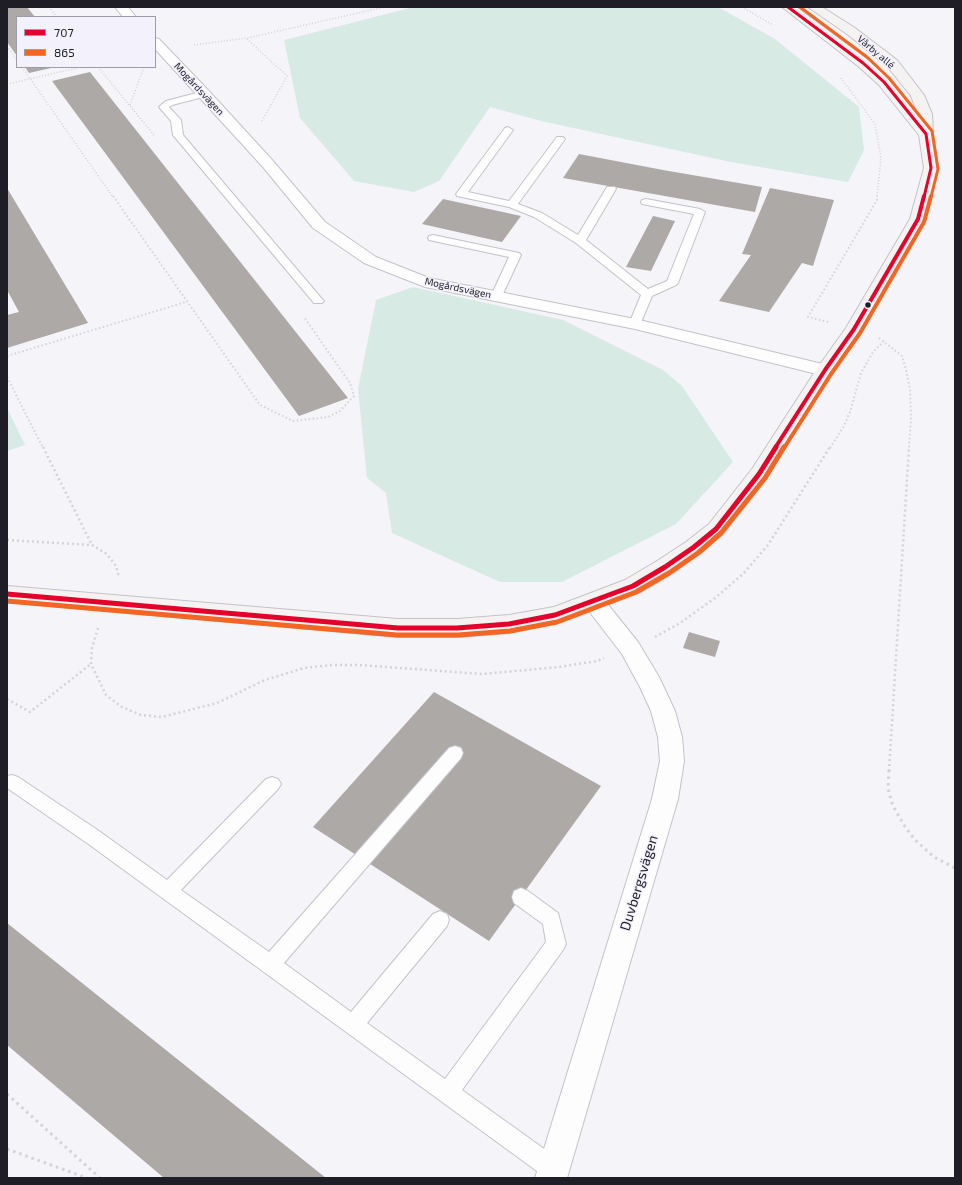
<!DOCTYPE html>
<meta charset="utf-8">
<style>
body{margin:0}
#map{position:relative;width:962px;height:1185px;overflow:hidden;background:#f4f4f9;font-family:"Exo 2",sans-serif}
canvas{display:block}
.frame{position:absolute;inset:0;border:8px solid #1f1d26;pointer-events:none}
.legend{position:absolute;left:16px;top:16px;width:140px;height:52px;box-sizing:border-box;background:#f3f1fc;border:1px solid #9e9ca6;margin:0;padding:5px 7px;list-style:none;font-size:12px;color:#1f1d26}
.legend li{display:flex;align-items:center;gap:8px;height:20px}
.legend b{width:20px;border:1px solid #9e9ca6}
</style>
<div id="map">
<canvas width="962" height="1185"></canvas>
<div class="frame"></div>
<ul class="legend">
<li><b style="height:5px;background:#e4002b"></b>707</li>
<li><b style="height:5px;background:#f26522"></b>865</li>
</ul>
</div>
<script>
const c = document.querySelector('canvas').getContext('2d');
c.lineJoin = 'round';
function paint(path, color) {
  c.fillStyle = color;
  c.fill(path, 'evenodd');
}
function poly(rows) {
  const path = new Path2D();
  for (const r of rows) {
    path.moveTo(r[0], r[1]);
    for (let i = 2; i < r.length; i += 2) path.lineTo(r[i], r[i + 1]);
  }
  return path;
}
function strokePath(path, color, width, dash) {
  c.strokeStyle = color;
  c.lineWidth = width;
  c.lineCap = dash ? 'butt' : 'round';
  c.setLineDash(dash || []);
  c.stroke(path);
}
function write(font, color, halo, rows, align = 'center') {
  c.font = font + ' "Exo 2",sans-serif';
  c.lineWidth = 3;
  c.setLineDash([]);
  c.textBaseline = 'middle';
  c.strokeStyle = halo;
  c.fillStyle = color;
  for (const [text, x, y, turn = 0] of rows) {
    c.save();
    c.translate(x, y);
    c.rotate((+turn || 0) * Math.PI / 180);
    c.textAlign = isNaN(turn) ? turn : align;
    if (halo) c.strokeText(text, 0, 0);
    c.fillText(text, 0, 0);
    c.restore();
  }
}
const green = poly([
 [414,7,718,7,775,39,859,107,864,150,848,182,731,162,541,121,490,107,439,181,414,192,354,181,300,118,284,40],
 [413,287,563,320,663,370,682,386,733,462,676,524,562,582,500,582,392,533,386,493,367,478,358,389,376,300],
 [7,408,25,445,7,451]
]);
const building = poly([
 [7,7,27,7,35,17,17,17,17,56,7,42],
 [25,67,51,67,51,68,29,73],
 [90,72,348,398,299,416,52,81],
 [579,154,663,170,762,187,755,212,563,178],
 [7,188,88,323,7,348,7,315,19,312,7,290],
 [770,188,834,200,813,266,802,263,769,312,719,301,751,255,742,254],
 [443,199,521,216,502,242,422,224],
 [653,216,675,221,651,271,626,267],
 [689,632,720,641,715,657,683,648],
 [434,692,601,786,489,941,313,827],
 [7,923,326,1178,164,1178,7,1045]
]);
const pathFar3 = poly([
 [49,7,57,17],
 [742,7,773,25],
 [247,39,287,76,262,121],
 [194,45,247,38,385,7],
 [7,46,17,60],
 [22,67,113,197],
 [98,67,154,135],
 [841,78,875,124,881,158,877,197],
 [7,84,82,67],
 [130,105,144,67]
]);
const pathFar2 = poly([
 [113,196,260,405,293,421,328,417,340,411,354,396,350,383,304,317],
 [828,322,808,317,877,200,877,196],
 [879,338,902,356,906,370,910,389,911,418,909,448],
 [7,356,186,302],
 [7,377,43,448],
 [830,448,844,426,850,412,861,373,873,352,884,341]
]);
const pathFar1 = poly([
 [43,447,92,545],
 [7,540,92,545,107,554,116,566,119,577],
 [98,628,92,648,91,664,106,695,122,707,141,715,162,717,217,703,265,680,304,668,332,665,359,665,482,674,559,667,597,661,604,658],
 [655,637,680,623,715,598,743,574,768,545,830,447],
 [7,699,30,712,91,664],
 [889,771,909,447]
]);
const path = poly([
 [889,770,888,789,893,806,904,825,914,839,934,857,955,868],
 [7,1094,100,1178],
 [7,1149,87,1178]
]);
const lane = poly([
 [204,91,209,94,207,96,172,105,169,107,181,120,183,135,322,299,324,301,322,303,314,303,173,135,171,121,159,107,161,105,166,101,204,91],
 [508,127,513,130,468,192,509,201,557,137,563,137,565,139,518,204,542,213,578,235,607,187,615,187,616,189,586,240,648,289,667,281,694,214,642,204,641,202,642,200,646,199,700,209,705,212,678,283,676,285,652,296,639,327,631,327,629,324,641,295,576,243,534,217,509,207,457,196,456,194,505,128,508,127],
 [433,235,519,253,521,255,501,298,493,298,491,296,509,257,429,240,428,238,429,236,433,235],
 [455,746,461,748,463,753,461,758,284,963,351,1012,433,914,440,911,447,914,449,920,447,926,367,1023,445,1079,546,942,543,924,514,903,512,897,514,891,521,888,528,891,558,913,566,944,563,950,462,1090,561,1161,564,1169,561,1177,557,1178,545,1177,87,843,7,788,7,776,12,775,18,777,99,831,167,880,266,779,272,777,278,779,281,784,278,789,181,890,269,952,449,748,455,746]
]);
const street = poly([
 [115,7,128,7,136,17,123,17,115,7],
 [155,38,159,39,209,91,273,161,325,222,376,257,429,278,635,319,831,366,834,370,831,374,825,376,635,329,425,287,364,263,313,228,263,167,155,49,155,38],
 [593,594,601,596,638,642,659,677,675,711,682,737,684,761,678,799,567,1178,535,1178,652,799,660,761,658,737,651,711,640,687,622,654,582,602,585,596,593,594]
]);
const secondary = poly([
 [782,7,796,7,868,60,889,79,918,115,911,96,887,66,847,34,808,7,822,7,855,28,897,60,924,95,932,114,933,134,938,168,926,219,863,329,833,371,766,479,723,534,702,552,673,573,641,592,563,621,509,633,457,637,398,637,7,602,7,586,398,619,457,619,509,615,554,607,625,580,657,561,686,542,709,524,752,469,816,370,846,328,910,219,924,168,919,135,879,85,858,66,782,7]
]);
const bus1Far2 = poly([
 [788,7,863,63,884,82,926,134,931,168,924,197]
]);
const bus1Far1 = poly([
 [775,448,825,370,854,329,918,219,924,196]
]);
const bus1 = poly([
 [7,594,398,628,457,628,509,624,555,615,633,586,665,567,694,547,716,529,759,474,776,447]
]);
const bus2Far2 = poly([
 [800,7,867,57,889,78,932,131,938,169,931,197]
]);
const bus2Far1 = poly([
 [784,448,831,374,860,333,924,222,931,196]
]);
const bus2 = poly([
 [7,601,397,635,458,635,510,631,557,622,636,592,669,573,698,553,721,533,765,478,784,447]
]);
const markers = [
 [868,305,3.5,"#1f1d26"]
];
const farStreetnames = [
 ["Vårby allé",876,52,40],
 ["Mogårdsvägen",199,89,47],
 ["Mogårdsvägen",458,288,12]
];
const nearStreetnames = [
 ["Duvbergsvägen",639,883,-73]
];
paint(green, '#d8eae4');
paint(building, '#aca9a7');
strokePath(lane, '#c3c2c9', 2);
strokePath(street, '#c3c2c9', 2);
strokePath(secondary, '#c3c2c9', 2);
strokePath(pathFar3, '#d4d4d6', 1.5, [1, 2]);
strokePath(pathFar2, '#d4d4d6', 2, [1.5, 2.5]);
strokePath(pathFar1, '#d4d4d6', 2.5, [2, 3]);
strokePath(path, '#d4d4d6', 3, [2.5, 4]);
paint(lane, '#fdfdfe');
paint(street, '#fdfdfe');
paint(secondary, '#f5f3f1');
strokePath(bus1Far2, '#e4002b', 3);
strokePath(bus1Far1, '#e4002b', 4);
strokePath(bus1, '#e4002b', 5);
strokePath(bus2Far2, '#f26522', 3);
strokePath(bus2Far1, '#f26522', 4);
strokePath(bus2, '#f26522', 5);
for (const [x, y, r, color] of markers) {
  const dot = new Path2D();
  dot.arc(x, y, r, 0, 2 * Math.PI);
  c.fillStyle = color;
  c.fill(dot);
  strokePath(dot, '#f3f1fc', 1.5);
}
write('10px', '#1f1d26', '#f3f1fc', farStreetnames);
write('14px', '#1f1d26', '#f3f1fc', nearStreetnames);
</script>
